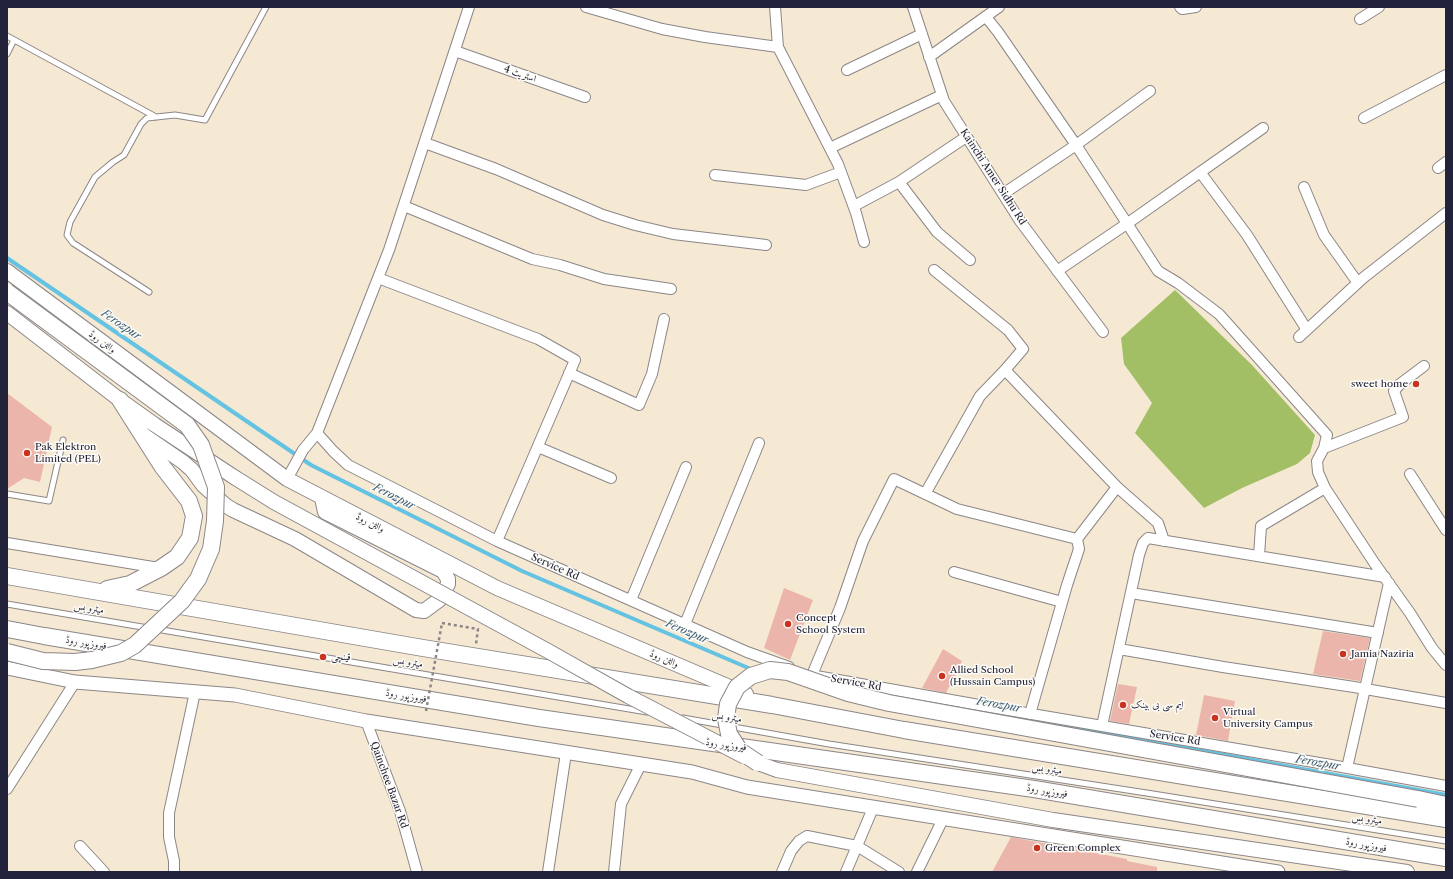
<!DOCTYPE html>
<meta charset="utf-8">
<style>
body{margin:0}
#map{position:relative;width:1453px;height:879px;overflow:hidden;background:#f5e9d3;font-family:"Libre Caslon Text",serif}
canvas{display:block}
.frame{position:absolute;inset:0;border:8px solid #22223b;pointer-events:none}
</style>
<div id="map">
<canvas width="1453" height="879"></canvas>
<div class="frame"></div>
</div>
<script>
const c = document.querySelector('canvas').getContext('2d');
c.lineJoin = 'round';
function paint(path, color) {
  c.fillStyle = color;
  c.fill(path, 'evenodd');
}
function poly(rows) {
  const path = new Path2D();
  for (const r of rows) {
    path.moveTo(r[0], r[1]);
    for (let i = 2; i < r.length; i += 2) path.lineTo(r[i], r[i + 1]);
  }
  return path;
}
function strokePath(path, color, width, dash) {
  c.strokeStyle = color;
  c.lineWidth = width;
  c.lineCap = dash ? 'butt' : 'round';
  c.setLineDash(dash || []);
  c.stroke(path);
}
function write(font, color, halo, rows, align = 'center') {
  c.font = font + ' "Libre Caslon Text",Amiri,serif';
  c.lineWidth = 3;
  c.setLineDash([]);
  c.textBaseline = 'middle';
  c.strokeStyle = halo;
  c.fillStyle = color;
  for (const [text, x, y, turn = 0] of rows) {
    c.save();
    c.translate(x, y);
    c.rotate((+turn || 0) * Math.PI / 180);
    c.textAlign = isNaN(turn) ? turn : align;
    if (halo) c.strokeText(text, 0, 0);
    c.fillText(text, 0, 0);
    c.restore();
  }
}
const green = poly([
 [1175,290,1252,365,1315,435,1310,453,1297,464,1242,488,1204,508,1135,433,1152,403,1124,364,1121,338]
]);
const stream = poly([
 [7,258,311,465,522,571,753,670],
 [878,692,1446,795]
]);
const building = poly([
 [7,393,52,427,40,482,24,478,7,489],
 [784,588,813,600,790,660,764,648],
 [1323,631,1370,638,1360,681,1313,674],
 [943,649,962,661,946,693,922,688],
 [1118,684,1137,687,1129,724,1110,721],
 [1204,695,1235,701,1228,741,1196,735],
 [1011,837,1127,859,1127,861,1157,867,1157,872,992,872]
]);
const path = poly([
 [442,623,478,629,476,644]
]);
const service = poly([
 [7,36,156,117],
 [7,54,14,40],
 [149,292,73,243,67,235,70,222,95,177,113,162,124,155,141,124,147,118,175,115,205,120,266,7],
 [7,494,49,501,63,440],
 [7,604,148,628],
 [156,629,647,712],
 [683,718,829,744,1153,794,1446,841]
]);
const minor = poly([
 [586,7,662,29,705,37,778,47],
 [775,7,778,47,838,164,856,213,864,242],
 [913,7,944,101,1020,221,1103,332],
 [1180,7,1182,9,1196,7],
 [986,17,998,32,1076,145,1158,271,1178,283,1219,314,1327,435,1324,448,1317,461,1318,472,1325,488,1375,564,1410,613,1432,648,1446,665],
 [1360,19,1379,7],
 [455,51,585,97],
 [929,57,999,7],
 [847,70,922,34],
 [1364,118,1446,75],
 [425,143,496,169,603,215,635,225,673,234,766,245],
 [830,148,942,95],
 [1438,168,1446,162],
 [1200,172,1247,235,1307,330],
 [715,175,806,185,841,172],
 [899,182,937,232,970,260],
 [1304,187,1324,235,1358,283],
 [1003,194,1076,145,1150,91],
 [404,206,532,259,560,265,604,279,671,289],
 [854,206,899,182,966,137],
 [934,270,1008,330,1023,349,1005,370],
 [1057,271,1128,223,1263,128],
 [378,278,538,339,575,360,497,541],
 [1299,337,1363,278,1446,213],
 [569,373,639,405,652,374,664,319],
 [317,433,333,451,348,465,497,541,747,652,789,667],
 [538,447,611,478],
 [1324,448,1403,417,1394,391,1400,384,1424,366],
 [1410,474,1446,530],
 [287,479,303,450,317,433,319,428,389,250,469,7],
 [925,494,980,396,1005,370,1117,487],
 [7,543,159,568],
 [1259,556,1261,526,1325,488],
 [954,572,1062,602],
 [1131,593,1378,633],
 [631,600,686,467],
 [685,624,759,443],
 [1119,649,1223,667,1354,687,1446,703],
 [812,675,840,608,863,541,894,479,957,509,1077,539],
 [816,676,979,705,1331,765,1446,786],
 [1030,714,1067,585,1079,549,1077,539,1117,487,1158,523,1164,541],
 [366,721,400,811,417,872],
 [1102,726,1139,555,1143,543,1148,538,1385,577],
 [1347,768,1389,583],
 [7,789,75,682],
 [80,846,104,872],
 [174,872,174,861,169,837,169,813,195,692],
 [548,872,566,753],
 [614,872,621,804,641,764],
 [782,872,791,851,799,841,807,836,857,846,899,872],
 [846,872,873,808],
 [917,872,943,819]
]);
const tertiary = poly([
 [7,668,75,682,235,695,366,721,692,772,747,787,1278,872]
]);
const secondary = poly([
 [7,271,287,479,497,588,746,694],
 [7,313,120,400,155,425,234,477],
 [142,434,183,462,192,470,203,485,225,505,233,510,295,539,416,610,424,611,439,600,448,584,448,579,443,571,325,512,322,498],
 [758,763,777,770,1053,820,1407,872]
]);
const primary = poly([
 [7,576,423,648,772,705,904,730,1446,819],
 [107,589,130,584,161,568,177,557,190,538,194,516,189,501,162,466,120,400],
 [7,629,44,636,539,718,1034,789,1446,858],
 [1418,799,1446,805]
]);
const pathBridge = poly([
 [426,711,442,623]
]);
const secondaryBridge = poly([
 [234,477,274,502,548,651,628,696,745,757]
]);
const primaryBridge = poly([
 [7,292,187,425,201,445,216,487,215,521,211,549,198,579,182,601,135,645,121,653,92,660,75,662,43,661,7,652],
 [758,763,740,751,729,734,726,719,728,704,737,687,751,676,770,670,788,672,848,693,889,703,1418,799]
]);
const markers = [
 [1416,384,4,"#c8321e"],
 [27,453,4,"#c8321e"],
 [788,624,4,"#c8321e"],
 [1343,654,4,"#c8321e"],
 [323,657,4,"#c8321e"],
 [942,676,4,"#c8321e"],
 [1123,705,4,"#c8321e"],
 [1215,718,4,"#c8321e"],
 [1037,848,4,"#c8321e"]
];
const streetNames = [
 ["اسٹریٹ 4",520,74,19],
 ["Kainchi Amer Sidhu Rd",993,177,57],
 ["والٹن روڈ",102,342,36],
 ["والٹن روڈ",370,523,27],
 ["Service Rd",555,567,24],
 ["میٹرو بس",89,608,10],
 ["فیروزپور روڈ",86,643,9],
 ["والٹن روڈ",664,659,23],
 ["میٹرو بس",408,662,10],
 ["Service Rd",856,683,10],
 ["فیروزپور روڈ",406,696,9],
 ["میٹرو بس",727,717,10],
 ["Service Rd",1175,738,9],
 ["فیروزپور روڈ",726,745,8],
 ["میٹرو بس",1047,769,9],
 ["Qainchee Bazar Rd",389,785,70],
 ["فیروزپور روڈ",1047,791,9],
 ["میٹرو بس",1367,819,9],
 ["فیروزپور روڈ",1366,845,10]
];
const poiNames = [
 ["sweet home",1408,384,"right"],
 ["Pak Elektron",35,447],
 ["Limited (PEL)",35,459],
 ["Concept",796,618],
 ["School System",796,630],
 ["Jamia Naziria",1351,654],
 ["قینچی",331,657],
 ["Allied School",950,670],
 ["(Hussain Campus)",950,682],
 ["ایم سی بی بینک",1131,705],
 ["Virtual",1223,712],
 ["University Campus",1223,724],
 ["Green Complex",1045,848]
];
const waterNames = [
 ["Ferozpur",121,325,34],
 ["Ferozpur",394,497,27],
 ["Ferozpur",687,632,23],
 ["Ferozpur",999,705,10],
 ["Ferozpur",1318,763,10]
];
paint(green, '#a2bf66');
strokePath(stream, '#64c2e2', 4);
paint(building, '#ebb5ab');
strokePath(service, '#8c8687', 7);
strokePath(minor, '#8c8687', 12);
strokePath(tertiary, '#8c8687', 15);
strokePath(secondary, '#8c8687', 16);
strokePath(primary, '#8c8687', 18);
strokePath(path, '#8c8687', 2.5, [3, 3]);
strokePath(service, '#fff', 5);
strokePath(minor, '#fff', 10);
strokePath(tertiary, '#fff', 13);
strokePath(secondary, '#fff', 14);
strokePath(primary, '#fff', 16);
strokePath(secondaryBridge, '#8c8687', 16, []);
strokePath(primaryBridge, '#8c8687', 18, []);
strokePath(pathBridge, '#8c8687', 2.5, [3, 3]);
strokePath(secondaryBridge, '#fff', 14);
strokePath(primaryBridge, '#fff', 16);
for (const [x, y, r, color] of markers) {
  const dot = new Path2D();
  dot.arc(x, y, r, 0, 2 * Math.PI);
  c.fillStyle = color;
  c.fill(dot);
  strokePath(dot, '#fdfcf7', 1.5);
}
write('10px', '#22223b', '#fdfcf7', streetNames);
write('10px', '#22223b', '#fdfcf7', poiNames, 'left');
write('italic 11px', '#395a75', '#fdfcf7', waterNames);
</script>
